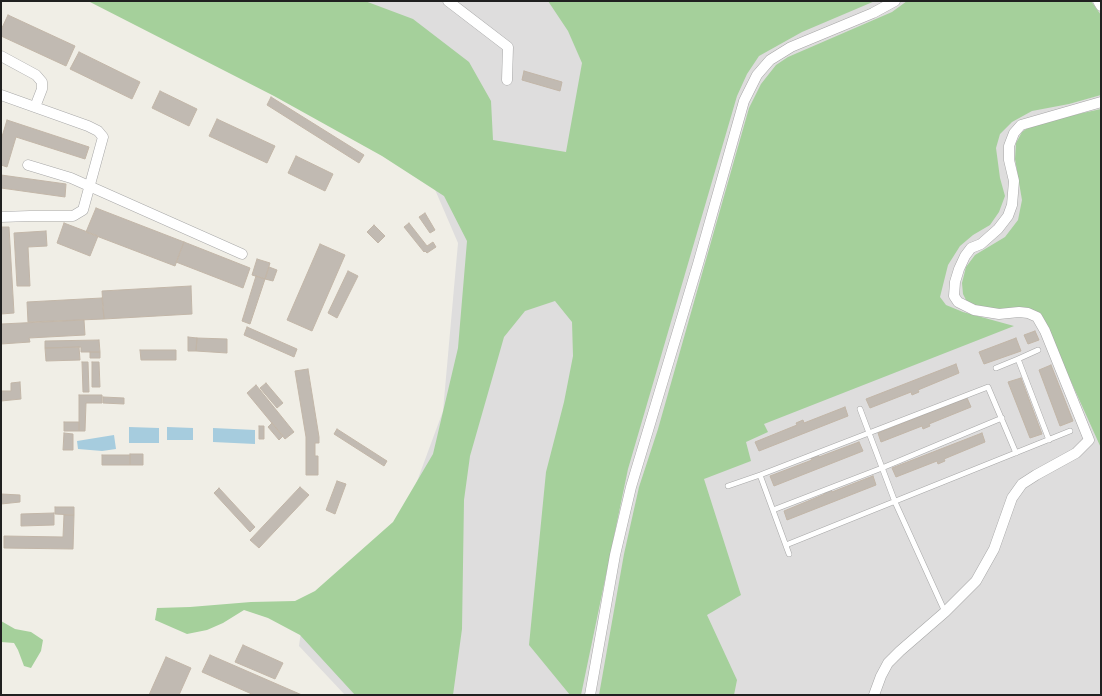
<!DOCTYPE html>
<style>
body{margin:0}
#map{position:relative;width:1102px;height:696px;overflow:hidden;background:#f0eee6;font-family:"Fira Sans",sans-serif}
canvas{display:block}
.frame{position:absolute;inset:0;border:2px solid #202020;pointer-events:none}
</style>
<div id="map">
<canvas width="1102" height="696"></canvas>
<div class="frame"></div>
</div>
<script>
const c = document.querySelector('canvas').getContext('2d');
c.lineJoin = 'round';
function paint(path, color) {
  c.fillStyle = color;
  c.fill(path, 'evenodd');
}
function poly(rows) {
  const path = new Path2D();
  for (const r of rows) {
    path.moveTo(r[0], r[1]);
    for (let i = 2; i < r.length; i += 2) path.lineTo(r[i], r[i + 1]);
  }
  return path;
}
function strokePath(path, color, width, dash) {
  c.strokeStyle = color;
  c.lineWidth = width;
  c.lineCap = dash ? 'butt' : 'round';
  c.setLineDash(dash || []);
  c.stroke(path);
}
const residential = poly([
 [102,1,1101,1,1101,695,345,695,299,646,303,617,399,530,443,411,458,243,427,171]
]);
const forest = poly([
 [88,1,365,1,413,19,469,62,491,101,493,140,566,152,582,63,568,31,548,1,875,1,802,32,759,56,747,74,737,96,628,469,581,695,570,695,529,645,546,472,564,402,573,356,572,322,555,301,525,311,504,337,470,456,464,500,462,629,453,695,355,695,300,635,268,618,244,610,223,623,207,630,187,634,155,620,157,608,190,607,251,602,295,601,315,591,393,522,433,454,458,348,467,241,444,196,382,156,274,96],
 [907,1,1091,1,1101,15,1101,95,1069,104,1032,111,1012,122,1000,134,996,148,1000,178,1005,196,999,212,990,225,973,235,960,246,948,265,940,297,946,305,963,312,1014,326,764,424,768,432,746,442,751,461,704,479,741,595,707,615,737,680,734,695,599,695,624,554,639,487,658,429,749,108,761,84,776,65,788,57,892,12],
 [1101,109,1101,448,1046,326,1038,314,976,307,967,302,963,294,962,283,966,267,975,255,1005,237,1018,220,1022,200,1015,159,1016,143,1022,132,1029,127,1046,121],
 [1,621,15,629,31,632,43,640,41,651,31,668,24,666,18,650,14,643,1,642]
]);
const water = poly([
 [129,427,159,428,159,443,129,443],
 [167,427,193,428,193,440,167,440],
 [213,428,255,430,255,444,213,442],
 [114,435,116,449,102,451,78,449,77,441]
]);
const building = poly([
 [8,15,75,46,66,66,1,36,1,30,8,15],
 [79,52,140,82,132,99,70,69,79,52],
 [524,71,562,82,560,91,522,80,524,71],
 [160,91,197,109,189,126,152,108,160,91],
 [271,97,364,155,359,163,267,105,271,97],
 [217,119,275,146,267,163,209,136,217,119],
 [7,120,89,147,85,159,16,137,7,167,1,165,1,140,7,120],
 [296,156,333,174,325,191,288,173,296,156],
 [1,175,66,184,65,197,1,188,1,175],
 [96,208,184,242,175,266,86,232,96,208],
 [425,213,435,230,430,233,419,217,425,213],
 [64,223,98,236,90,256,57,243,64,223],
 [409,223,427,246,433,242,436,247,427,253,425,251,424,252,404,227,409,223],
 [374,225,385,236,378,243,367,232,374,225],
 [1,227,9,227,14,313,1,314,1,227],
 [46,231,47,246,28,247,30,286,17,286,14,233,46,231],
 [184,242,250,268,243,288,176,262,184,242],
 [320,244,345,255,312,331,287,320,320,244],
 [257,259,270,263,265,279,252,275,257,259],
 [269,267,277,270,273,281,265,279,269,267],
 [348,271,358,276,337,318,328,313,348,271],
 [256,276,265,279,250,324,242,321,256,276],
 [191,286,192,314,104,319,102,291,191,286],
 [102,298,104,319,28,322,27,302,102,298],
 [84,320,85,335,29,338,30,342,1,344,1,324,84,320],
 [247,327,297,349,294,357,244,335,247,327],
 [1035,331,1039,340,1028,344,1024,335,1035,331],
 [188,337,197,338,196,351,188,351,188,337],
 [197,338,227,339,227,353,196,351,197,338],
 [1016,338,1021,351,984,364,979,352,1016,338],
 [99,340,100,352,81,352,81,347,45,348,45,341,99,340],
 [79,347,80,360,46,361,45,348,79,347],
 [140,350,176,350,176,360,141,360,140,350],
 [90,352,100,352,100,358,90,358,90,352],
 [82,362,88,362,89,392,83,392,82,362],
 [92,362,99,362,100,387,92,387,92,362],
 [956,364,959,373,918,390,919,392,912,395,911,392,870,408,866,399,956,364],
 [1051,365,1073,421,1060,426,1039,370,1051,365],
 [308,369,319,437,319,443,315,443,315,456,318,456,318,475,306,475,306,437,295,371,308,369],
 [1021,378,1042,434,1030,438,1008,382,1021,378],
 [20,382,21,399,1,401,1,391,11,391,11,383,20,382],
 [266,383,283,403,277,408,260,388,266,383],
 [256,385,294,432,285,439,247,393,256,385],
 [79,395,102,395,102,403,86,403,85,431,79,431,79,395],
 [103,397,124,398,124,404,103,403,103,397],
 [967,398,971,407,929,424,930,426,923,429,922,426,881,442,878,433,967,398],
 [845,407,848,416,759,451,755,442,797,425,796,423,803,420,804,423,845,407],
 [64,422,79,422,79,431,64,431,64,422],
 [272,423,283,436,279,440,268,427,272,423],
 [259,426,264,426,264,439,259,439,259,426],
 [337,429,387,461,384,466,334,434,337,429],
 [64,433,73,434,73,450,63,450,64,433],
 [982,433,985,442,944,459,945,461,938,464,937,461,896,477,892,468,982,433],
 [859,442,863,451,774,486,770,476,812,460,811,458,818,455,819,457,859,442],
 [130,454,143,454,143,465,130,465,130,454],
 [102,455,130,455,130,465,102,465,102,455],
 [873,476,876,485,787,520,784,511,825,494,824,492,831,489,832,492,873,476],
 [337,481,346,484,335,514,326,510,337,481],
 [300,487,309,495,259,548,250,540,300,487],
 [219,488,255,527,250,532,214,493,219,488],
 [1,494,20,495,20,502,1,504,1,494],
 [55,507,74,507,74,515,55,514,55,507],
 [54,513,54,525,21,526,21,514,54,513],
 [64,515,74,515,73,549,4,548,4,536,63,537,64,515],
 [243,645,283,663,275,679,235,662,243,645],
 [210,655,302,695,254,695,202,672,210,655],
 [166,657,191,668,179,695,149,695,166,657]
]);
const service = poly([
 [1018,359,1038,350],
 [996,368,1018,359,1049,440],
 [860,409,895,502,945,612],
 [760,475,789,554],
 [728,486,760,475,988,387,1016,453],
 [773,510,882,468,1002,418],
 [786,545,1070,431]
]);
const minor = poly([
 [448,1,508,47,507,80],
 [1098,1,1101,6],
 [1,56,36,75,42,82,42,89,35,107],
 [1,95,88,126,98,131,103,137,83,210,73,216,30,216,1,217],
 [28,165,71,178,242,254],
 [590,695,615,555,631,487,698,264,744,101,757,75,770,60,791,47,873,13,895,1],
 [874,695,881,676,888,663,900,651,945,612,976,581,994,549,1012,498,1022,484,1036,475,1076,453,1089,440,1045,331,1037,317,1028,313,1019,312,999,314,974,310,958,302,954,296,955,282,959,269,965,256,971,248,981,244,998,229,1008,216,1012,205,1014,181,1009,160,1009,146,1014,133,1021,125,1101,102]
]);
paint(residential, '#dedddd');
paint(forest, '#a5d09b');
paint(water, '#a6ccde');
paint(building, '#c1bab2');
strokePath(building, '#c2b6a8', 1);
strokePath(service, '#a7a7a7', 6);
strokePath(minor, '#a7a7a7', 11);
strokePath(service, '#fff', 5);
strokePath(minor, '#fff', 10);
</script>
